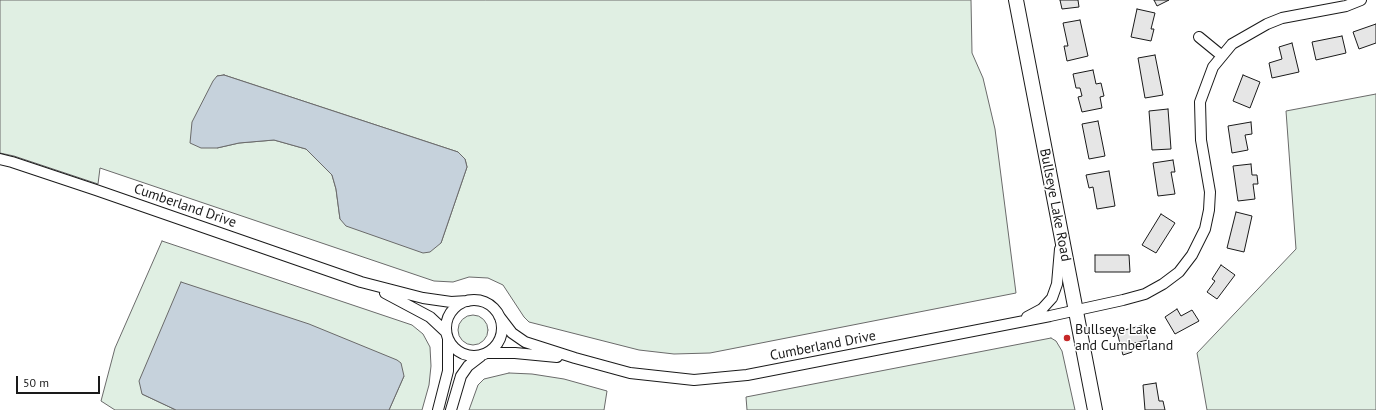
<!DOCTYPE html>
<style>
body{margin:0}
#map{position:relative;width:1376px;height:410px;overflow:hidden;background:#fff;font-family:"PT Sans",sans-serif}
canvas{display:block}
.scale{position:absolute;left:16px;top:376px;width:84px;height:18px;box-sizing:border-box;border:2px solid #1a1a1a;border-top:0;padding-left:5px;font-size:12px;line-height:14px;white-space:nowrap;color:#1a1a1a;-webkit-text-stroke:3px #fff;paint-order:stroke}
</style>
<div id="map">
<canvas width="1376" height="410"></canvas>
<div class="scale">50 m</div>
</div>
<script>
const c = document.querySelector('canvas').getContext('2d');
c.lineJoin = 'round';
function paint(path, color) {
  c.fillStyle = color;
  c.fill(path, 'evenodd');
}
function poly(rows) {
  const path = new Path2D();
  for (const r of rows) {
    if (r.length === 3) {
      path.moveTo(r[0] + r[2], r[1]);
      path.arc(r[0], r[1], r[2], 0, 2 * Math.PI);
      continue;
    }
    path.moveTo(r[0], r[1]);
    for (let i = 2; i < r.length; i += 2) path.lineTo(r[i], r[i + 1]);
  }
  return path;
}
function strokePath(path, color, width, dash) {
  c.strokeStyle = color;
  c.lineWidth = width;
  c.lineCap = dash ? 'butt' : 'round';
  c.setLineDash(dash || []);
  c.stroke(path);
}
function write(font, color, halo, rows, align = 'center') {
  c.font = font + ' "PT Sans",sans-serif';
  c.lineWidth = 3;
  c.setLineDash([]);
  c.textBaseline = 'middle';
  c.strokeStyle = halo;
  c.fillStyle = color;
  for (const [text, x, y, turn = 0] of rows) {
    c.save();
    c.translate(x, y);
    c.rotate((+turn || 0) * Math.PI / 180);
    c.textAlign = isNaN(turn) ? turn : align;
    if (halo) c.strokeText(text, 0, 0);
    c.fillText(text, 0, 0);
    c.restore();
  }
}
const green = poly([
 [0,0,971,0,972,53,983,78,995,129,1016,293,710,353,674,354,639,350,529,322,524,317,503,285,488,278,469,277,453,282,434,281,100,168,98,184,14,156,0,153,0,0],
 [224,75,458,152,465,159,467,167,441,243,340,219,336,189,332,175,306,149,274,140,239,143,217,148,217,76,224,75],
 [1376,94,1376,410,1207,410,1197,353,1296,249,1286,111,1376,94],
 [162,241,412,325,423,334,430,347,431,366,429,385,422,410,389,410,404,376,142,394,176,410,115,410,101,401,115,348,162,241],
 [473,330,15],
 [1051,338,1056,341,1062,351,1075,410,747,410,746,397,1051,338],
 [509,373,532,374,564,379,607,391,604,410,469,410,478,385,484,379,509,373]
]);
const water = poly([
 [224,75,458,152,465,159,467,167,441,243,430,252,423,253,346,226,340,219,336,189,332,175,306,149,274,140,239,143,217,148,201,148,190,143,192,122,213,81,217,76,224,75],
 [181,282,309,324,397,360,401,363,404,376,389,410,176,410,142,394,139,381,181,282]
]);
const building = poly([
 [1060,0,1078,0,1079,7,1062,9,1060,0],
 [1154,0,1169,0,1157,6,1154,0],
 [1137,9,1155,13,1151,29,1154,29,1151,41,1131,37,1137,9],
 [1080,20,1088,56,1067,61,1064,46,1068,46,1063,23,1080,20],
 [1376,24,1376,43,1359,49,1353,32,1376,24],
 [1342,36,1346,53,1316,60,1312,42,1342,36],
 [1292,43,1299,72,1272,78,1269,63,1282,59,1279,47,1292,43],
 [1155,55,1163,95,1145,98,1138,58,1155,55],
 [1093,70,1096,84,1101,83,1104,96,1100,97,1102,108,1082,112,1078,97,1082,96,1080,88,1076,88,1073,74,1093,70],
 [1243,75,1260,82,1250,108,1233,101,1243,75],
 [1168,109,1171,149,1152,150,1149,111,1168,109],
 [1098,121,1105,156,1089,159,1082,124,1098,121],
 [1251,122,1252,134,1245,135,1248,150,1232,153,1228,126,1251,122],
 [1173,160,1175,172,1171,172,1175,194,1158,196,1153,163,1173,160],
 [1251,164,1252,175,1257,175,1258,184,1253,184,1255,199,1238,201,1233,166,1251,164],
 [1109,171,1115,206,1097,209,1093,187,1089,188,1086,175,1109,171],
 [1236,212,1252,216,1244,252,1227,248,1236,212],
 [1161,214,1175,223,1156,253,1142,245,1161,214],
 [1095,255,1129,255,1130,272,1095,272,1095,255],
 [1221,265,1235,275,1217,299,1207,292,1215,281,1212,279,1221,265],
 [1177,309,1181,316,1192,310,1199,321,1175,334,1165,317,1177,309],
 [1144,325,1148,340,1130,344,1132,352,1123,355,1117,332,1144,325],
 [1156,383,1159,401,1163,401,1165,410,1145,410,1143,385,1156,383]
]);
const street = poly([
 [1199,37,1221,55],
 [0,159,12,162,96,190,361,282,423,298,451,302,468,301],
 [385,293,430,317,446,332],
 [474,328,28],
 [499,316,512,333,525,342,575,358,630,373,694,380,747,375,1050,316,1123,300,1145,294,1163,284,1179,272,1192,255,1205,229,1209,210,1210,192,1201,140,1200,102,1213,67,1232,44,1267,24,1282,18,1346,6,1361,0],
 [1027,317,1042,309,1052,298,1057,284,1060,249],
 [487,353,515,353,557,357],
 [438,410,448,371,448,339],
 [451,410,461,376,468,366,481,356]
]);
const secondary = poly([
 [1016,0,1095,410]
]);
const markers = [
 [1067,338,4,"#c62828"]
];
const streetNames = [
 ["Bullseye Lake Road",1055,205,79],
 ["Cumberland Drive",185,206,19],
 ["Cumberland Drive",823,346,-11]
];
const poiNames = [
 ["Bullseye Lake",1075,330],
 ["and Cumberland",1075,346]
];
paint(green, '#e0efe3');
strokePath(green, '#6a6a6a', 1);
paint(water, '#c6d2dc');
strokePath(water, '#6a6a6a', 1);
paint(building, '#e6e6e6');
strokePath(building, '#1a1a1a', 1);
strokePath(street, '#1a1a1a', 12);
strokePath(secondary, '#1a1a1a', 16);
strokePath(street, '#fff', 10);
strokePath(secondary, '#fff', 14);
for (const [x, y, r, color] of markers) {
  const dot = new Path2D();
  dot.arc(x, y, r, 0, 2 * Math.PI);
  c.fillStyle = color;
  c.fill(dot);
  strokePath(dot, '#fff', 1.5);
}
write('14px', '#1a1a1a', '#fff', streetNames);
write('14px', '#1a1a1a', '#fff', poiNames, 'left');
</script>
